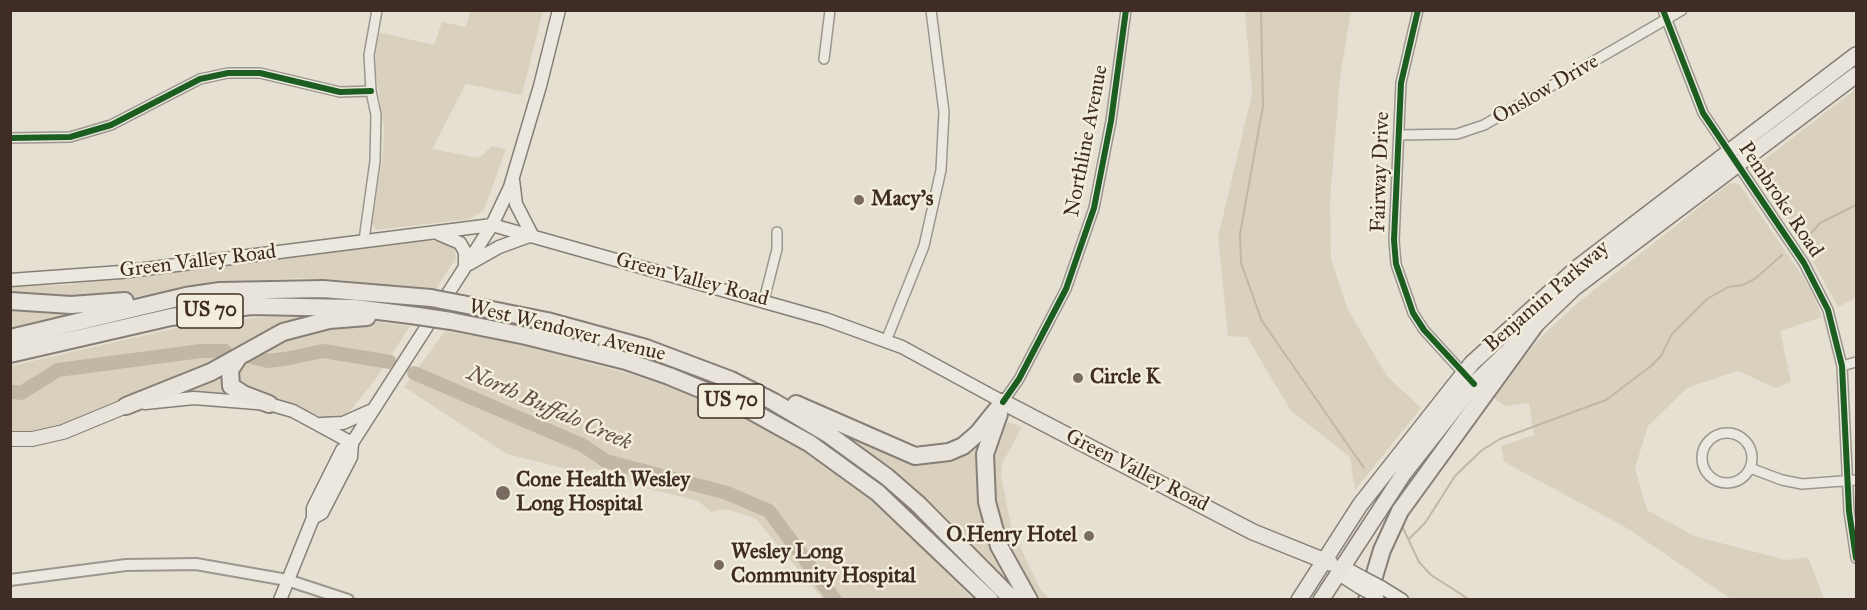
<!DOCTYPE html>
<style>
body{margin:0}
#map{position:relative;width:1867px;height:610px;overflow:hidden;background:#e5e0d1;font-family:"IM FELL Great Primer",serif}
canvas{display:block}
.frame{position:absolute;inset:0;border:12px solid #3f2c25;pointer-events:none}
</style>
<div id="map">
<canvas width="1867" height="610"></canvas>
<div class="frame"></div>
</div>
<script>
const c = document.querySelector('canvas').getContext('2d');
c.lineJoin = 'round';
function paint(path, color) {
  c.fillStyle = color;
  c.fill(path, 'evenodd');
}
function poly(rows) {
  const path = new Path2D();
  for (const r of rows) {
    if (r.length === 3) {
      path.moveTo(r[0] + r[2], r[1]);
      path.arc(r[0], r[1], r[2], 0, 2 * Math.PI);
      continue;
    }
    path.moveTo(r[0], r[1]);
    for (let i = 2; i < r.length; i += 2) path.lineTo(r[i], r[i + 1]);
  }
  return path;
}
function strokePath(path, color, width, dash) {
  c.strokeStyle = color;
  c.lineWidth = width;
  c.lineCap = dash ? 'butt' : 'round';
  c.setLineDash(dash || []);
  c.stroke(path);
}
function write(font, color, halo, rows, align = 'center') {
  c.font = font + ' "IM FELL Great Primer",serif';
  c.lineWidth = 5;
  c.setLineDash([]);
  c.textBaseline = 'middle';
  c.strokeStyle = halo;
  c.fillStyle = color;
  for (const [text, x, y, turn = 0] of rows) {
    c.save();
    c.translate(x, y);
    c.rotate((+turn || 0) * Math.PI / 180);
    c.textAlign = isNaN(turn) ? turn : align;
    if (halo) c.strokeText(text, 0, 0);
    c.fillText(text, 0, 0);
    c.restore();
  }
}
const green = poly([
 [470,11,543,11,522,95,466,84,432,149,479,158,492,146,506,149,484,210,470,219,376,230,372,223,383,153,384,128,375,69,378,32,434,45,442,22,466,27],
 [1245,11,1351,11,1340,78,1330,200,1331,259,1348,310,1387,376,1421,408,1355,490,1350,457,1291,411,1247,337,1228,336,1218,237,1252,94],
 [1856,89,1856,298,1838,307,1805,247,1756,174,1756,166],
 [1730,183,1739,184,1799,271,1813,294,1822,317,1780,331,1791,382,1776,388,1738,371,1687,388,1648,426,1635,468,1647,510,1694,536,1786,560,1808,557,1824,599,1731,599,1627,528,1504,462,1501,446,1534,435,1529,403,1505,406,1491,396,1542,336,1579,302],
 [447,240,453,244,456,258,434,292,342,280,297,278,250,281,131,297,11,297,10,287,65,285,405,242],
 [11,307,71,311,71,314,11,327],
 [334,315,184,378,109,404,65,424,48,430,11,432,11,366,181,327,263,317],
 [378,322,410,326,375,380,350,411,338,419,325,418,290,403,241,390,236,369,237,366,291,336,348,323],
 [445,331,509,342,634,375,689,394,747,418,791,443,864,493,902,527,972,599,823,599,755,518,726,509,711,512,698,501,633,485,622,475,595,469,583,473,507,454,404,387],
 [224,371,232,395,230,396,175,395],
 [815,420,895,455,981,437,1007,577,1005,578,938,509,888,466,864,448],
 [1008,422,1022,427,1002,464,1001,475,1011,527,1039,587,1049,599,1034,599,1007,548,992,490,992,465,999,436]
]);
const stream = poly([
 [1261,10,1263,106,1240,234,1241,263,1262,321,1364,468],
 [1805,240,1820,223,1856,205],
 [1401,524,1419,562,1431,575,1470,600],
 [1409,539,1425,523,1455,476,1482,450,1500,439,1606,400,1651,366,1661,356,1672,334,1707,299,1728,287,1743,285,1756,278,1782,255]
]);
const river = poly([
 [252,357,267,361,285,359,323,351,390,362],
 [414,373,582,445,606,461,727,493,769,511,835,600],
 [14,392,21,393,58,370,201,351,225,351]
]);
const minor = poly([
 [1418,10,1401,83,1394,240,1396,264,1413,313,1424,330,1466,376],
 [1663,10,1703,113,1804,263,1828,310,1842,366,1849,511,1856,558],
 [824,59,830,10],
 [1399,135,1457,134,1484,125,1682,10],
 [10,138,70,137,111,125,200,79,228,73,260,73,340,92,371,91],
 [364,240,375,161,376,115,371,91,369,55,377,10],
 [764,300,777,249,777,232],
 [886,341,924,246,941,170,944,112,931,10],
 [1842,366,1856,362],
 [1003,402,1019,379,1066,289,1094,208,1111,121,1126,10],
 [1727,458,25],
 [1750,468,1782,480,1802,484,1856,480]
]);
const tertiary = poly([
 [10,580,126,565,196,564,287,580,348,600]
]);
const secondary = poly([
 [513,180,516,204,532,235],
 [439,234,460,243,465,252,465,267],
 [469,264,499,247,532,235],
 [10,280,121,272,492,225,825,319,902,347,1003,402],
 [145,403,194,398,269,404,293,411,352,443],
 [321,424,343,423,370,411],
 [313,518,322,513,351,457,352,443],
 [1342,566,1362,577],
 [1337,573,1359,587],
 [1381,587,1402,600],
 [280,600,313,518,313,508,342,450,352,443,492,225,510,187,540,86,559,10]
]);
const primary = poly([
 [10,439,32,439,63,432,126,406]
]);
const trunk = poly([
 [1003,402,1253,532,1330,563],
 [1299,600,1360,505,1472,363,1577,268,1856,55],
 [1321,600,1404,473,1474,384,1574,288,1856,75]
]);
const motorway = poly([
 [10,301,71,305,125,301],
 [462,304,547,321,646,348,731,380,774,402,828,434,887,477,918,504,1013,600],
 [451,321,526,336,626,361,669,376,744,407,809,443,878,493,990,600],
 [10,338,186,296,220,291,323,289,431,298],
 [10,354,171,317,251,306,355,308,418,316],
 [238,358,230,370,231,386,243,394,269,404],
 [796,404,915,456,949,452,963,446,978,433,1003,402],
 [126,406,211,372,283,332,329,320,367,317],
 [999,414,985,454,987,502,999,546,1029,600],
 [1367,600,1382,550,1400,511,1535,325]
]);
const secondaryBridge = poly([
 [1362,577,1381,587],
 [1359,587,1377,597]
]);
const motorwayBridge = poly([
 [431,298,462,304],
 [418,316,451,321]
]);
const cycleway = poly([
 [1418,10,1401,83,1394,240,1396,264,1413,313,1424,330,1474,384],
 [1663,10,1703,113,1804,263,1828,310,1842,366,1849,511,1856,558],
 [10,138,70,137,111,125,200,79,228,73,260,73,340,92,371,91],
 [1003,402,1019,379,1066,289,1094,208,1111,121,1126,10]
]);
const markers = [
 [859,200,6,"#796b61"],
 [1078,378,6,"#796b61"],
 [503,493,8,"#796b61"],
 [1089,536,6,"#796b61"],
 [719,565,6,"#796b61"]
];
const shields = [
 [210,311,66],
 [731,401,66]
];
const shieldNames = [
 ["US 70",210,311],
 ["US 70",731,401]
];
const streetNames = [
 ["Onslow Drive",1546,90,-30],
 ["Northline Avenue",1087,141,-79],
 ["Fairway Drive",1381,172,-88],
 ["Pembroke Road",1780,200,56],
 ["Green Valley Road",198,262,-7],
 ["Green Valley Road",692,280,15],
 ["Benjamin Parkway",1547,297,-41],
 ["West Wendover Avenue",567,331,14],
 ["Green Valley Road",1137,471,27]
];
const poiNames = [
 ["Macy's",871,200],
 ["Circle K",1090,378],
 ["Cone Health Wesley",516,481],
 ["Long Hospital",516,505],
 ["O.Henry Hotel",1077,536,"right"],
 ["Wesley Long",731,553],
 ["Community Hospital",731,577]
];
const waterNames = [
 ["North Buffalo Creek",549,409,24]
];
paint(green, '#d9d1bd');
strokePath(stream, '#c1b7a4', 2);
strokePath(river, '#c1b7a4', 14);
strokePath(minor, '#9c978e', 12);
strokePath(tertiary, '#9c978e', 14);
strokePath(secondary, '#857f77', 15);
strokePath(primary, '#857f77', 16);
strokePath(trunk, '#857f77', 18);
strokePath(motorway, '#857f77', 20);
strokePath(minor, '#ebe8e0', 9);
strokePath(tertiary, '#ebe8e0', 10);
strokePath(secondary, '#ebe8e0', 12);
strokePath(primary, '#e8e4db', 14);
strokePath(trunk, '#e8e4db', 15);
strokePath(motorway, '#e8e4db', 16);
strokePath(secondaryBridge, '#857f77', 15, []);
strokePath(motorwayBridge, '#857f77', 20, []);
strokePath(secondaryBridge, '#ebe8e0', 12);
strokePath(motorwayBridge, '#e8e4db', 16);
strokePath(cycleway, '#1b5e20', 6);
for (const [x, y, r, color] of markers) {
  const dot = new Path2D();
  dot.arc(x, y, r, 0, 2 * Math.PI);
  c.fillStyle = color;
  c.fill(dot);
  strokePath(dot, '#f3eddc', 2);
}
for (const [x, y, w] of shields) {
  const box = new Path2D();
  box.roundRect(x - w / 2, y - 17, w, 34, 4.5);
  c.fillStyle = '#f3eddc';
  c.fill(box);
  strokePath(box, '#3f2c25', 1.5);
}
write('bold 20px', '#3f2c25', null, shieldNames);
write('21px', '#3f2c25', '#f3eddc', streetNames);
write('bold 21px', '#3f2c25', '#f3eddc', poiNames, 'left');
write('italic 22px', '#625045', '#f3eddc', waterNames);
</script>
